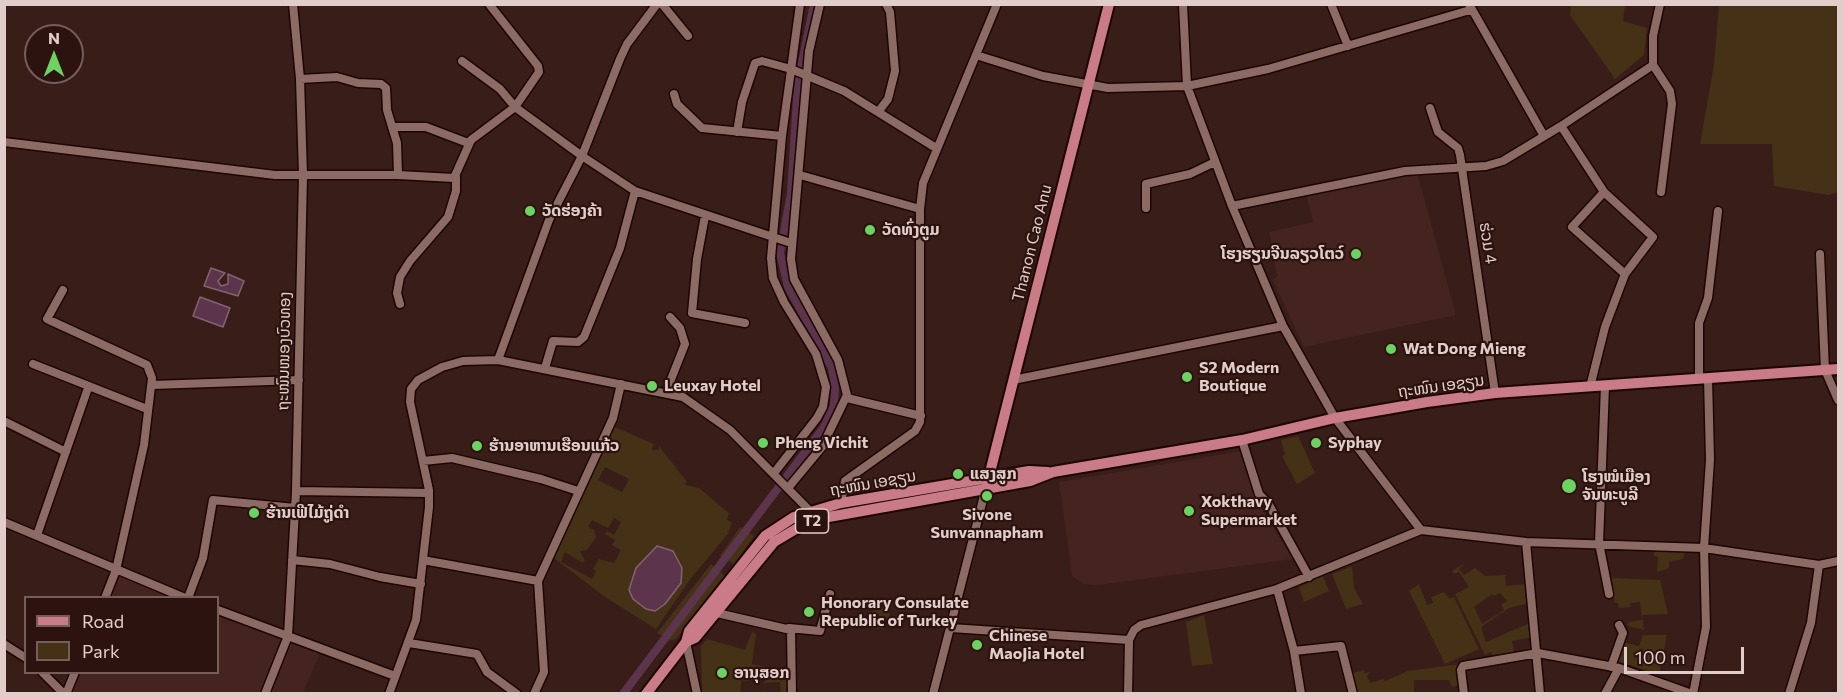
<!DOCTYPE html>
<meta charset="utf-8">
<style>
body{margin:0}
#map{position:relative;width:1843px;height:698px;overflow:hidden;background:#381d18;font-family:Commissioner,sans-serif}
canvas{display:block}
.frame{position:absolute;inset:0;border:6px solid #e1ceca;pointer-events:none}
.legend{position:absolute;left:24px;top:596px;width:195px;height:78px;box-sizing:border-box;background:#2d130f;border:2px solid #755e5a;margin:0;padding:8px 10px;list-style:none;font-size:18px;color:#e1ceca}
.legend li{display:flex;align-items:center;gap:12px;height:30px}
.legend b{width:30px;border:2px solid #755e5a}
.north{position:absolute;left:24px;top:24px;width:60px;height:60px;box-sizing:border-box;background:#2d130f;border:2px solid #755e5a;border-radius:50%;rotate:0deg;font-size:16px;font-weight:700;line-height:24px;text-align:center;color:#e1ceca}
.north::after{content:'';display:block;margin:auto;width:21px;height:27px;background:#6cd362;clip-path:polygon(50% 0,100% 100%,50% 72%,0 100%)}
.scale{position:absolute;left:1624px;top:647px;width:120px;height:27px;box-sizing:border-box;border:3px solid #e1ceca;border-top:0;padding-left:8px;font-size:18px;line-height:21px;white-space:nowrap;color:#e1ceca;-webkit-text-stroke:4px #2d130f;paint-order:stroke}
</style>
<div id="map">
<canvas width="1843" height="698"></canvas>
<div class="frame"></div>
<ul class="legend">
<li><b style="height:8px;background:#c97c87"></b>Road</li>
<li><b style="height:16px;background:#453216"></b>Park</li>
</ul>
<div class="north">N</div>
<div class="scale">100 m</div>
</div>
<script>
const c = document.querySelector('canvas').getContext('2d');
c.lineJoin = 'round';
function paint(path, color) {
  c.fillStyle = color;
  c.fill(path, 'evenodd');
}
function poly(rows) {
  const path = new Path2D();
  for (const r of rows) {
    path.moveTo(r[0], r[1]);
    for (let i = 2; i < r.length; i += 2) path.lineTo(r[i], r[i + 1]);
  }
  return path;
}
function strokePath(path, color, width, dash) {
  c.strokeStyle = color;
  c.lineWidth = width;
  c.lineCap = dash ? 'butt' : 'round';
  c.setLineDash(dash || []);
  c.stroke(path);
}
function write(font, color, halo, rows, align = 'center') {
  c.font = font + ' Commissioner,"Noto Sans Lao",sans-serif';
  c.lineWidth = 4.5;
  c.setLineDash([]);
  c.textBaseline = 'middle';
  c.strokeStyle = halo;
  c.fillStyle = color;
  for (const [text, x, y, turn = 0] of rows) {
    c.save();
    c.translate(x, y);
    c.rotate((+turn || 0) * Math.PI / 180);
    c.textAlign = isNaN(turn) ? turn : align;
    if (halo) c.strokeText(text, 0, 0);
    c.fillText(text, 0, 0);
    c.restore();
  }
}
const built = poly([
 [1417,172,1456,315,1304,347,1273,280,1277,276,1269,232,1313,222,1306,193],
 [1241,451,1258,503,1293,559,1098,585,1083,584,1072,576,1059,482],
 [116,570,185,598,106,598],
 [218,610,321,650,303,693,70,694,77,673,218,672]
]);
const green = poly([
 [1571,5,1625,5,1623,21,1647,28,1644,55,1615,79,1570,15],
 [1719,5,1838,5,1838,192,1829,195,1774,186,1772,144,1700,144,1714,65],
 [615,427,656,445,652,446,652,450,659,450,659,446,687,482,684,483,686,485,699,488,729,513,727,520,732,523,728,534,691,578,656,629,605,597,554,558],
 [605,467,629,479,622,492,598,480],
 [614,518,621,522,614,535,607,531,605,534,615,540,612,545,621,550,614,563,599,559,593,569,596,571,592,579,561,562,565,552,583,563,585,560,580,551,587,550,596,537,594,530,588,527,592,520,608,528],
 [654,550,682,568,681,583,675,590,629,589,636,568],
 [1298,436,1315,473,1297,484,1282,456,1285,455,1281,440],
 [740,527,754,536,734,564,720,556],
 [1654,549,1685,550,1683,559,1669,562,1669,568,1657,572,1658,557,1654,556],
 [1465,563,1459,569,1464,575,1475,568,1485,576,1505,575,1506,586,1527,584,1529,603,1509,608,1481,627,1486,642,1532,622,1532,637,1512,641,1514,652,1494,658,1491,652,1485,655,1455,594,1469,587,1459,572,1454,574,1452,571],
 [1500,593,1507,601,1501,605,1504,610,1482,624,1474,607,1492,594,1494,596],
 [711,564,726,577,676,639,671,640,657,633],
 [1352,566,1354,588,1363,604,1346,609,1332,574],
 [1323,576,1329,591,1304,602,1299,587],
 [1611,578,1660,580,1668,614,1642,615,1644,630,1628,626,1628,622,1642,620,1640,602,1630,603,1631,607,1619,608,1618,603,1615,603],
 [1419,584,1427,605,1433,603,1431,597,1444,592,1450,599,1454,597,1479,649,1445,664,1409,591],
 [830,605,829,622,878,624,879,614,872,613,874,608,886,608,890,615,884,629,823,625],
 [1204,615,1213,664,1192,666,1186,622],
 [752,632,756,634,752,664,788,671,789,693,781,693,780,682,765,683,763,693,766,672,751,670,749,681,743,681,745,676,742,677,740,693,702,693,701,646,707,639,745,650],
 [1643,635,1667,635,1659,674,1616,661,1622,642,1639,646],
 [1460,664,1457,686,1452,687,1449,680,1414,680,1414,693,1358,693,1353,673,1364,670,1364,673,1370,672,1367,676,1370,683,1383,679,1385,681,1408,671]
]);
const water = poly([
 [211,268,225,273,218,281,221,286,228,284,228,274,244,281,238,296,204,286,211,268],
 [200,297,230,308,223,327,193,316,200,297],
 [657,546,673,551,682,568,681,583,665,604,655,611,646,609,633,599,629,590,636,568,657,546]
]);
const canal = poly([
 [623,694,824,427,834,405,835,388,832,368,788,287,780,253,791,193,798,82,814,4]
]);
const minor = poly([
 [662,4,688,36],
 [1183,4,1187,86,1232,206,1283,326,1335,418,1421,530],
 [1331,4,1348,46],
 [1469,4,1544,136],
 [976,55,1043,76,1108,88,1187,86,1268,69,1470,10],
 [462,61,500,89,515,107,582,156,635,191,791,243],
 [1653,65,1670,91,1672,104,1661,192],
 [300,79,337,77,358,83,381,84,386,88,387,110,397,143,398,175],
 [674,94,677,104,702,128,782,136],
 [1430,108,1438,132,1458,148,1460,155,1495,393],
 [878,112,888,99,895,71,890,12,886,4],
 [1561,126,1604,192,1653,237,1625,274,1605,327,1590,387],
 [392,127,426,127,468,143],
 [737,132,742,102,755,63,762,61,791,69,844,91,936,148],
 [4,142,275,175,398,175,454,178,471,140,515,107,539,72,538,66,489,4],
 [800,175,920,209],
 [1604,192,1572,227,1625,274],
 [1232,206,1405,171,1486,166,1503,161,1561,126,1653,65,1653,36,1660,4],
 [1146,208,1146,184,1190,174,1215,162],
 [705,216,697,259,692,313,745,323],
 [1820,254,1825,370,1838,400],
 [63,290,47,319,147,365,152,378,144,445,116,570,105,598],
 [400,304,397,293,400,277,410,261,448,217,456,191,456,177],
 [498,360,549,220,582,156,620,59,627,44,657,4],
 [33,364,147,409],
 [545,368,553,341,578,342,584,337,620,248,635,191],
 [1699,378,1699,323,1708,298,1718,211],
 [1013,380,1283,326],
 [152,385,299,380],
 [1605,386,1599,543,1609,594],
 [666,392,685,344,680,328,670,317],
 [847,398,921,416],
 [4,421,66,452],
 [1242,440,1259,494,1268,503,1309,577],
 [423,461,452,458,541,479,578,491],
 [774,473,817,418,823,407,826,387,816,354,784,302,773,278,771,258,782,136,800,4],
 [788,488,822,447,847,395,838,360,794,279,791,259,809,51,820,4],
 [296,491,429,493],
 [841,503,845,481,915,431,920,422,920,209,923,183,997,4],
 [4,522,185,598],
 [37,535,88,388],
 [1526,542,1540,694],
 [292,560,330,564,380,577,421,584],
 [423,560,538,581],
 [1277,589,1294,651,1301,694],
 [188,598,203,558,213,500,295,508],
 [218,610,395,676],
 [717,613,791,630,792,694],
 [789,628,820,631,830,594],
 [951,628,1129,640],
 [686,642,697,694],
 [409,643,477,654,487,672,517,694],
 [4,644,26,658],
 [1294,651,1341,646,1353,694],
 [1611,667,1623,633,1619,625],
 [42,672,64,694],
 [66,694,75,672],
 [265,694,288,636,296,491,303,175,300,79,293,4],
 [389,694,416,620,429,507,429,490,410,402,411,389,418,380,442,367,463,361,498,360,683,397,730,430,810,511],
 [534,694,544,672,538,581,613,418,621,384],
 [933,694,986,488],
 [1128,694,1129,640,1134,630,1141,625,1277,589,1421,530,1526,542,1704,548,1819,565,1838,561],
 [1464,694,1461,670,1463,666,1538,653,1619,668,1692,694],
 [1605,694,1619,668],
 [1693,694,1706,627,1704,548,1710,460,1708,378],
 [1789,694,1811,623,1819,565]
]);
const major = poly([
 [986,488,1109,4],
 [686,642,695,638,774,542,806,523,823,518,1030,481,1053,472,1242,440,1335,418,1427,402,1495,393,1838,369],
 [646,694,686,642,689,631,765,536,794,517,841,503,1029,471,1048,472]
]);
const markers = [
 [530,211,6,"#6cd362"],
 [870,230,6,"#6cd362"],
 [1356,254,6,"#6cd362"],
 [1391,349,6,"#6cd362"],
 [1187,377,6,"#6cd362"],
 [652,386,6,"#6cd362"],
 [763,443,6,"#6cd362"],
 [1316,443,6,"#6cd362"],
 [477,446,6,"#6cd362"],
 [958,474,6,"#6cd362"],
 [1569,486,8,"#6cd362"],
 [987,496,6,"#6cd362"],
 [1189,511,6,"#6cd362"],
 [254,513,6,"#6cd362"],
 [809,612,6,"#6cd362"],
 [977,645,6,"#6cd362"],
 [722,673,6,"#6cd362"]
];
const shields = [
 [812,521,33]
];
const shieldNames = [
 ["T2",812,521]
];
const poiNames = [
 ["ວັດຮ່ອງຄ້າ",542,211],
 ["ວັດທົ່ງຕູມ",882,230],
 ["ໂຮງຮຽນຈີນລຽວໂຕວ໌",1344,254,"right"],
 ["Wat Dong Mieng",1403,349],
 ["S2 Modern",1199,368],
 ["Boutique",1199,386],
 ["Leuxay Hotel",664,386],
 ["Pheng Vichit",775,443],
 ["Syphay",1328,443],
 ["ຮ້ານອາຫານເຮືອນແກ້ວ",489,446],
 ["ແສງສູກ",970,474],
 ["ໂຮງໝໍເມືອງ",1582,477],
 ["ຈັນທະບູລີ",1582,495],
 ["Xokthavy",1201,502],
 ["Supermarket",1201,520],
 ["ຮ້ານເຟີໄມ້ຖູ່ດຳ",266,513],
 ["Sivone",987,515,"center"],
 ["Sunvannapham",987,533,"center"],
 ["Honorary Consulate",821,603],
 ["Republic of Turkey",821,621],
 ["Chinese",989,636],
 ["MaoJia Hotel",989,654],
 ["ອານຸສອກ",734,673]
];
const streetNames = [
 ["Thanon Cao Anu",1032,243,-76],
 ["ຮ່ວມ 4",1488,243,81],
 ["ຖະໜົນໜອງບົວທອງ",284,351,-89],
 ["ຖະໜົນ ເອຊຽນ",1441,386,-8],
 ["ຖະໜົນ ເອຊຽນ",873,483,-10]
];
paint(built, '#45231e');
paint(green, '#453216');
paint(water, '#5c344b');
strokePath(water, '#846271', 1.5);
strokePath(canal, '#5c344b', 8);
strokePath(minor, '#1e0604', 11);
strokePath(major, '#1e0604', 14);
strokePath(minor, '#8c6b65', 8);
strokePath(major, '#c97c87', 10);
for (const [x, y, r, color] of markers) {
  const dot = new Path2D();
  dot.arc(x, y, r, 0, 2 * Math.PI);
  c.fillStyle = color;
  c.fill(dot);
  strokePath(dot, '#2d130f', 2);
}
for (const [x, y, w] of shields) {
  const box = new Path2D();
  box.roundRect(x - w / 2, y - 12, w, 24, 4.5);
  c.fillStyle = '#2d130f';
  c.fill(box);
  strokePath(box, '#e1ceca', 1.5);
}
write('bold 15px', '#e1ceca', null, shieldNames);
write('bold 16px', '#e1ceca', '#2d130f', poiNames, 'left');
write('16px', '#e1ceca', '#2d130f', streetNames);
</script>
